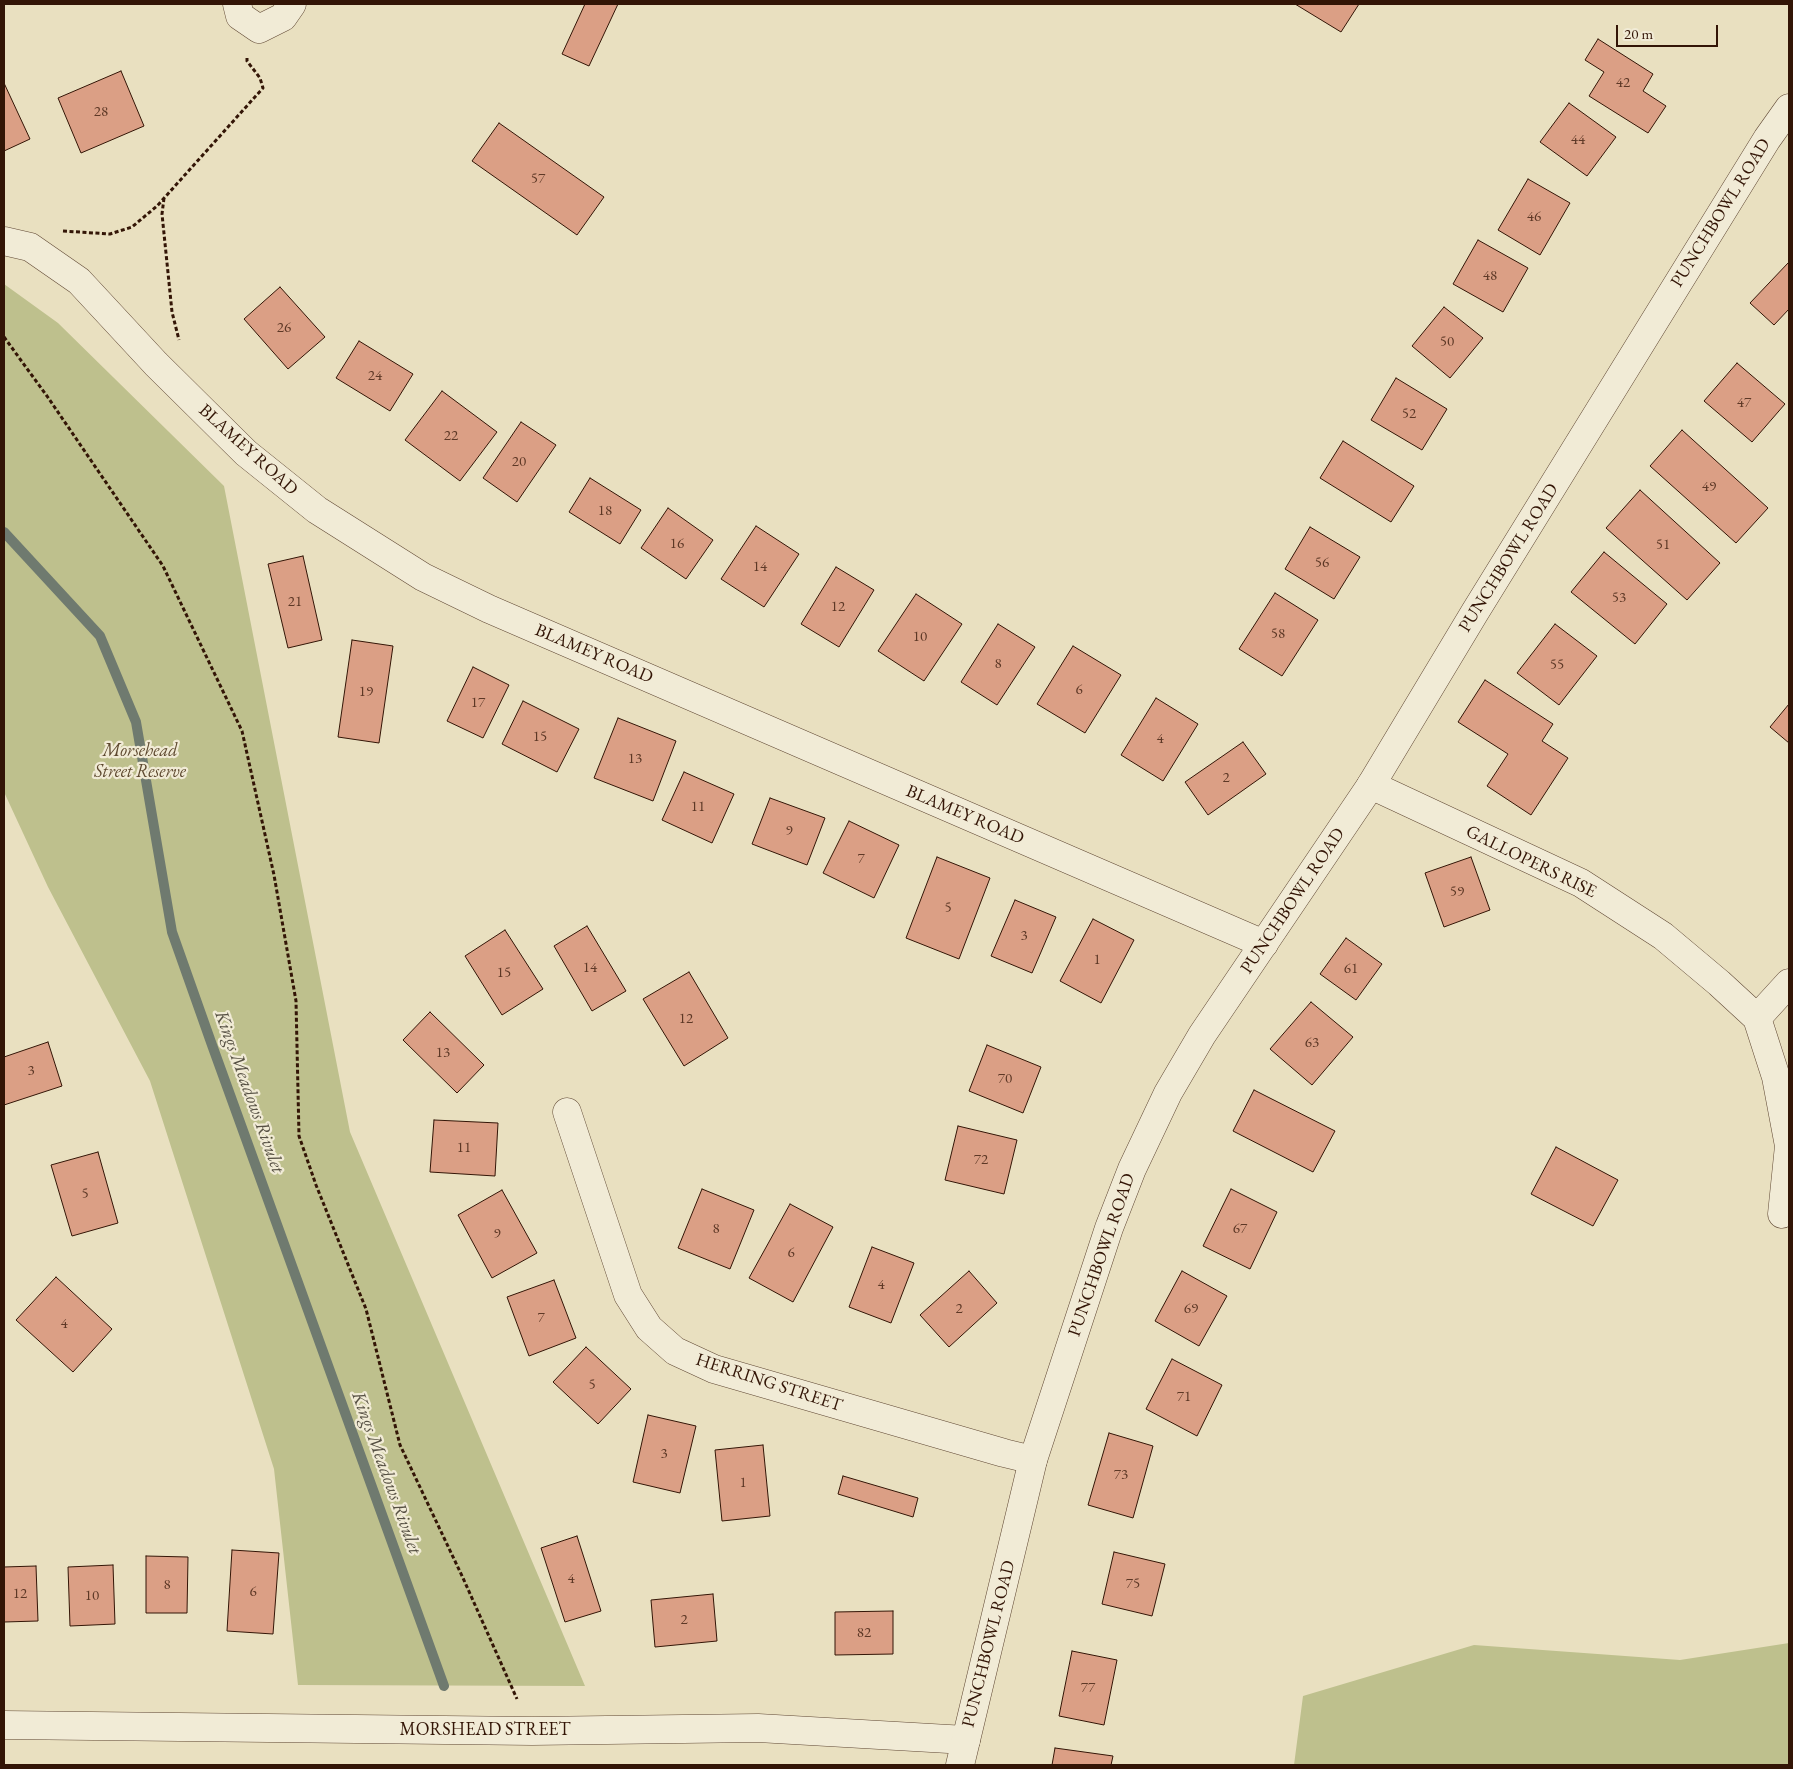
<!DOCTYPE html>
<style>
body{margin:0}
#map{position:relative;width:1793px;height:1769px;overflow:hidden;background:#e9e0c0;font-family:"EB Garamond",serif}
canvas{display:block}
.frame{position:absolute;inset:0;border:5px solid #331506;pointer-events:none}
.scale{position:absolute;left:1616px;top:25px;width:102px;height:22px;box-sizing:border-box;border:2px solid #331506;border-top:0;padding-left:6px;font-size:15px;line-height:18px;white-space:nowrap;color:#331506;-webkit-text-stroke:4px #f1ebd6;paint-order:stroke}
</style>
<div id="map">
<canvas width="1793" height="1769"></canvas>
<div class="frame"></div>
<div class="scale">20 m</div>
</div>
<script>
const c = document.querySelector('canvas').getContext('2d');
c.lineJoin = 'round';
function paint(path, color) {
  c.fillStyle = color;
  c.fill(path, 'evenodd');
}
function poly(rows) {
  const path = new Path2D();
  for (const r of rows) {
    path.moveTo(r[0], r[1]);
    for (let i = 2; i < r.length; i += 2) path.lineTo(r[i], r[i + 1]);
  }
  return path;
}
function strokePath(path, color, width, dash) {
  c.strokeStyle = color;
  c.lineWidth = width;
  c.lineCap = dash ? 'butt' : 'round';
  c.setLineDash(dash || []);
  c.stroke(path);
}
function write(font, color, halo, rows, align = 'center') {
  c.font = font + ' "EB Garamond",serif';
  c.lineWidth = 4.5;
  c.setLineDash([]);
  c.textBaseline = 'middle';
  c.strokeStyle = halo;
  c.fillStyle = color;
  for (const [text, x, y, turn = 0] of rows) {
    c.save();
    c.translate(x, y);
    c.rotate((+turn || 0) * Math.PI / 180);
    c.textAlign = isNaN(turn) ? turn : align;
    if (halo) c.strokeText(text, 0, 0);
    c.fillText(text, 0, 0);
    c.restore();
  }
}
const green = poly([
 [4,284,58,323,224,486,350,1132,585,1686,298,1685,274,1469,150,1081,48,887,4,792],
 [1789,1643,1789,1765,1294,1765,1303,1696,1474,1645,1680,1660]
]);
const stream = poly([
 [4,532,100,636,136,722,172,932,212,1045,444,1686]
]);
const building = poly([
 [585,4,618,4,589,66,562,54,585,4],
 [1295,4,1359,4,1341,32,1295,4],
 [1598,39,1653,74,1643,91,1666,106,1648,133,1589,96,1604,72,1585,60,1598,39],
 [121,71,144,126,81,153,58,98,121,71],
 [4,83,30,139,4,151,4,83],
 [1569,103,1616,137,1587,176,1540,142,1569,103],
 [499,123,604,197,577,235,472,161,499,123],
 [1528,179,1570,203,1540,255,1498,230,1528,179],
 [1478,240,1528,268,1503,312,1453,284,1478,240],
 [1789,262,1789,309,1774,325,1750,303,1789,262],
 [280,287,325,337,288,369,244,319,280,287],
 [1444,307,1483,338,1450,378,1412,346,1444,307],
 [359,341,413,374,390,411,336,378,359,341],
 [1737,363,1785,404,1752,442,1704,401,1737,363],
 [1396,378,1447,409,1422,450,1371,420,1396,378],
 [442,391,497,432,460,481,405,440,442,391],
 [521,422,556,445,517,502,483,478,521,422],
 [1682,430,1768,508,1736,543,1650,466,1682,430],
 [1343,441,1414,486,1391,522,1320,478,1343,441],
 [590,478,641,510,620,544,569,512,590,478],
 [1640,490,1720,563,1687,600,1606,528,1640,490],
 [668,508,713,540,686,579,641,548,668,508],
 [756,526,799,554,764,607,721,579,756,526],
 [1310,527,1360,557,1334,599,1285,569,1310,527],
 [1604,552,1667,604,1635,644,1571,592,1604,552],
 [303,556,322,640,288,648,268,564,303,556],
 [836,567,874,590,839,647,801,624,836,567],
 [1275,593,1318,620,1282,676,1239,649,1275,593],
 [916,594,962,624,924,681,878,651,916,594],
 [998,624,1035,647,997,705,961,682,998,624],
 [1555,624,1597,656,1559,705,1517,673,1555,624],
 [352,640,393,646,379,743,338,737,352,640],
 [1073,646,1121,675,1085,733,1037,704,1073,646],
 [473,667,509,685,483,738,447,721,473,667],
 [1485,680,1553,724,1542,741,1568,758,1531,815,1487,786,1508,754,1458,722,1485,680],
 [1156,698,1198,724,1163,781,1121,755,1156,698],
 [523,701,579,729,557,772,502,744,523,701],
 [1789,704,1789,743,1770,727,1789,704],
 [618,718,676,741,653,801,594,778,618,718],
 [1243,742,1266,774,1208,815,1185,782,1243,742],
 [684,772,734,794,712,843,662,820,684,772],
 [770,798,825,818,807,865,752,844,770,798],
 [849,821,899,845,874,898,823,873,849,821],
 [937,857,990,878,959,959,906,938,937,857],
 [1471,857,1490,910,1444,927,1425,873,1471,857],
 [1015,900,1056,917,1032,973,991,956,1015,900],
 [1093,919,1134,940,1101,1003,1060,981,1093,919],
 [587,926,626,991,592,1011,554,946,587,926],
 [505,930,543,989,502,1015,465,956,505,930],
 [1346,938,1382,964,1356,1000,1320,974,1346,938],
 [689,972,728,1038,684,1066,643,999,689,972],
 [1311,1002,1353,1037,1312,1085,1270,1049,1311,1002],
 [430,1012,484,1065,457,1093,403,1040,430,1012],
 [48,1042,62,1086,4,1105,4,1057,48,1042],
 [987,1045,1041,1067,1023,1113,969,1091,987,1045],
 [1254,1090,1335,1131,1313,1172,1233,1131,1254,1090],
 [434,1120,498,1123,495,1176,430,1172,434,1120],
 [958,1126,1017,1140,1004,1194,945,1180,958,1126],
 [1556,1147,1618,1180,1593,1226,1531,1194,1556,1147],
 [98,1152,118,1223,72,1236,51,1165,98,1152],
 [702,1189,754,1210,730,1269,678,1248,702,1189],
 [1231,1189,1277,1212,1250,1269,1203,1246,1231,1189],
 [502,1190,537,1253,492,1278,458,1215,502,1190],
 [790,1204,833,1227,793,1302,749,1278,790,1204],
 [872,1247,914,1263,891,1323,849,1307,872,1247],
 [969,1271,997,1303,949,1347,920,1315,969,1271],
 [1182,1271,1227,1296,1199,1346,1155,1321,1182,1271],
 [56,1277,112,1329,73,1372,16,1320,56,1277],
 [554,1280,576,1338,529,1356,507,1297,554,1280],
 [586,1347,631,1389,598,1424,553,1382,586,1347],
 [1172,1359,1222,1385,1197,1436,1146,1409,1172,1359],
 [648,1415,696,1426,680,1493,633,1482,648,1415],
 [1109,1433,1153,1446,1133,1518,1088,1505,1109,1433],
 [763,1445,770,1516,722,1521,715,1450,763,1445],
 [843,1476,918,1498,913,1517,838,1494,843,1476],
 [577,1536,601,1611,565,1622,541,1548,577,1536],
 [232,1550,279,1553,273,1634,227,1631,232,1550],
 [1114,1552,1165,1564,1152,1616,1102,1604,1114,1552],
 [146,1556,188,1557,187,1613,146,1613,146,1556],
 [113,1565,115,1624,70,1626,68,1567,113,1565],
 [36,1566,38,1621,4,1622,4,1567,36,1566],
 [713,1594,717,1641,655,1647,651,1600,713,1594],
 [893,1611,893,1654,835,1655,835,1612,893,1611],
 [1072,1651,1117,1660,1104,1725,1059,1716,1072,1651],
 [1055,1748,1113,1756,1111,1765,1052,1765,1055,1748]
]);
const path = poly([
 [164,198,162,214,172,312,179,340],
 [63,231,110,234,132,227,157,206,263,88,260,78,247,61,247,58],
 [4,337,47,396,163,566,242,731,274,875,296,1001,299,1136,316,1185,366,1309,400,1445,463,1578,517,1699]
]);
const minor = poly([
 [237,4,240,16,259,29,283,17,292,4],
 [4,241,30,247,79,281,156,364,246,453,317,510,423,577,489,609,1264,944],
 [1371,785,1581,883,1663,936,1719,983,1757,1018,1776,1077,1789,1146,1782,1214],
 [1757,1018,1789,983],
 [567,1112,628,1295,649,1328,675,1351,714,1369,1004,1453,1033,1460],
 [4,1725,532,1731,758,1728,966,1740]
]);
const tertiary = poly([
 [960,1765,1033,1460,1109,1228,1132,1169,1168,1093,1202,1035,1371,785,1475,612,1767,139,1789,108]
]);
const numberNames = [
 ["42",1623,83],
 ["28",101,112],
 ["44",1578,140],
 ["57",538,179],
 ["46",1534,217],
 ["48",1490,276],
 ["26",284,328],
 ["50",1447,342],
 ["24",375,376],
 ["47",1744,403],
 ["52",1409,414],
 ["22",451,436],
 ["20",519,462],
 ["49",1709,487],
 ["18",605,511],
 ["16",677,544],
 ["51",1663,545],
 ["56",1322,563],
 ["14",760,567],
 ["53",1619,598],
 ["21",295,602],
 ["12",838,607],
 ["58",1278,634],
 ["10",920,637],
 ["8",998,664],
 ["55",1557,665],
 ["6",1079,690],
 ["19",366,692],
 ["17",478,703],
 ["15",540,737],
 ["4",1160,739],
 ["13",635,759],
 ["2",1226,778],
 ["11",698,807],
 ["9",789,831],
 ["7",861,859],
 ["59",1457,892],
 ["5",948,908],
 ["3",1024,936],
 ["1",1097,960],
 ["14",590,968],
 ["61",1351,969],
 ["15",504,973],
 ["12",686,1019],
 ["63",1312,1043],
 ["13",443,1053],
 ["3",31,1071],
 ["70",1005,1079],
 ["11",464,1148],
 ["72",981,1160],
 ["5",85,1194],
 ["8",716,1229],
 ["67",1240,1229],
 ["9",497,1234],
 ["6",791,1253],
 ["4",881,1285],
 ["2",959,1309],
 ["69",1191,1309],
 ["7",541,1318],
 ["4",64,1324],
 ["5",592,1385],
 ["71",1184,1397],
 ["3",664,1454],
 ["73",1121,1475],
 ["1",743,1483],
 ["4",571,1579],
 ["75",1133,1584],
 ["8",167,1585],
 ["6",253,1592],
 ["12",20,1594],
 ["10",92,1596],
 ["2",684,1620],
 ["82",864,1633],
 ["77",1088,1688]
];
const streetNames = [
 ["PUNCHBOWL ROAD",1721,213,-58],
 ["BLAMEY ROAD",248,450,42],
 ["PUNCHBOWL ROAD",1509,558,-58],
 ["BLAMEY ROAD",594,654,23],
 ["BLAMEY ROAD",965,815,23],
 ["GALLOPERS RISE",1531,862,26],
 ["PUNCHBOWL ROAD",1293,901,-56],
 ["PUNCHBOWL ROAD",1102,1255,-71],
 ["HERRING STREET",769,1383,18],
 ["PUNCHBOWL ROAD",989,1644,-76],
 ["MORSHEAD STREET",485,1730]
];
const parkNames = [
 ["Morsehead",140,751],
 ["Street Reserve",140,772]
];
const waterNames = [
 ["Kings Meadows Rivulet",249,1092,70],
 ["Kings Meadows Rivulet",386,1473,70]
];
paint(green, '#bec08d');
strokePath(stream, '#6f7a6f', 10);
paint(building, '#db9f85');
strokePath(building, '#331506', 1);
strokePath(minor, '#604834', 29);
strokePath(tertiary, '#604834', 29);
strokePath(path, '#331506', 3, [4, 2.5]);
strokePath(minor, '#f1ebd6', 28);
strokePath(tertiary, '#f1ebd6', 28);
write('15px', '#5d3826', null, numberNames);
write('18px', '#331506', '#f1ebd6', streetNames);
write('italic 18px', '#5d482e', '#f1ebd6', parkNames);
write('italic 19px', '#565043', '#f1ebd6', waterNames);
</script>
